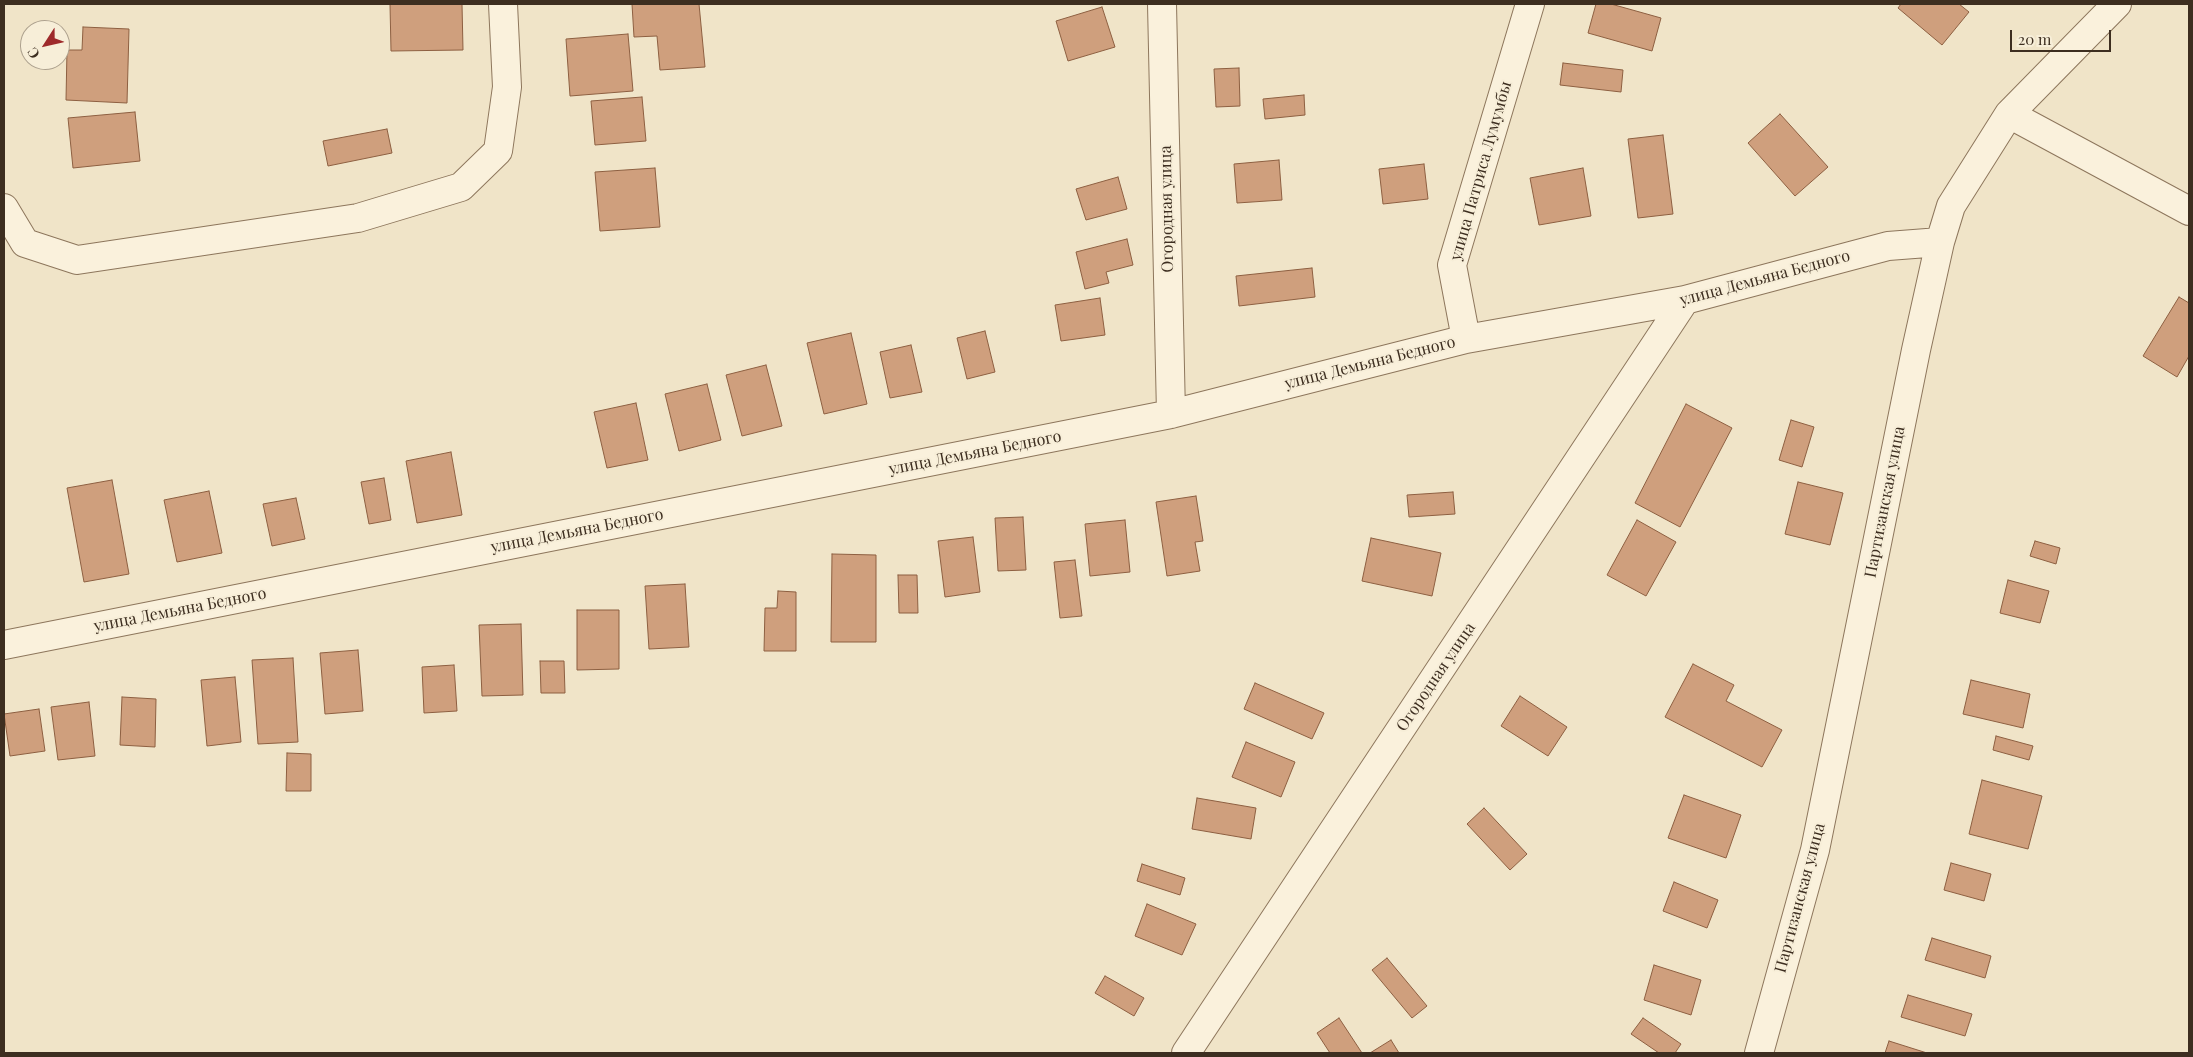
<!DOCTYPE html>
<meta charset="utf-8">
<style>
body{margin:0}
#map{position:relative;width:2193px;height:1057px;overflow:hidden;background:#f0e4c8;font-family:"Playfair Display",serif}
canvas{display:block}
.frame{position:absolute;inset:0;border:5px solid #3d2e20;pointer-events:none}
.north{position:absolute;left:20px;top:20px;width:50px;height:50px;box-sizing:border-box;background:#f7eed8;border:1px solid #ada18e;border-radius:50%;rotate:235deg;font-size:14px;font-weight:700;line-height:20px;text-align:center;color:#3d2e20}
.north::after{content:'';display:block;margin:auto;width:18px;height:22px;background:#9e2a2b;clip-path:polygon(50% 0,100% 100%,50% 72%,0 100%)}
.scale{position:absolute;left:2010px;top:30px;width:101px;height:22px;box-sizing:border-box;border:2px solid #3d2e20;border-top:0;padding-left:6px;font-size:15px;line-height:18px;white-space:nowrap;color:#3d2e20;-webkit-text-stroke:4px #f7eed8;paint-order:stroke}
</style>
<div id="map">
<canvas width="2193" height="1057"></canvas>
<div class="frame"></div>
<div class="north">С</div>
<div class="scale">20 m</div>
</div>
<script>
const c = document.querySelector('canvas').getContext('2d');
c.lineJoin = 'round';
function paint(path, color) {
  c.fillStyle = color;
  c.fill(path, 'evenodd');
}
function poly(rows) {
  const path = new Path2D();
  for (const r of rows) {
    path.moveTo(r[0], r[1]);
    for (let i = 2; i < r.length; i += 2) path.lineTo(r[i], r[i + 1]);
  }
  return path;
}
function strokePath(path, color, width, dash) {
  c.strokeStyle = color;
  c.lineWidth = width;
  c.lineCap = dash ? 'butt' : 'round';
  c.setLineDash(dash || []);
  c.stroke(path);
}
function write(font, color, halo, rows, align = 'center') {
  c.font = font + ' "Playfair Display",serif';
  c.lineWidth = 4;
  c.setLineDash([]);
  c.textBaseline = 'middle';
  c.strokeStyle = halo;
  c.fillStyle = color;
  for (const [text, x, y, turn = 0] of rows) {
    c.save();
    c.translate(x, y);
    c.rotate((+turn || 0) * Math.PI / 180);
    c.textAlign = isNaN(turn) ? turn : align;
    if (halo) c.strokeText(text, 0, 0);
    c.fillText(text, 0, 0);
    c.restore();
  }
}
const building = poly([
 [390,4,462,4,463,50,391,51,390,4],
 [632,4,699,4,705,67,660,70,657,36,634,37,632,4],
 [1596,4,1611,4,1661,18,1652,51,1588,33,1596,4],
 [1901,4,1959,4,1969,12,1942,45,1898,8,1901,4],
 [1102,7,1115,47,1068,61,1056,21,1102,7],
 [83,27,129,29,127,103,66,100,67,50,82,50,83,27],
 [628,34,633,91,570,96,566,39,628,34],
 [1563,63,1623,70,1621,92,1560,85,1563,63],
 [1239,68,1240,106,1216,107,1214,69,1239,68],
 [1304,95,1305,115,1265,119,1263,99,1304,95],
 [642,97,646,141,595,145,591,101,642,97],
 [135,112,140,161,73,168,68,118,135,112],
 [1780,114,1828,167,1795,196,1748,143,1780,114],
 [387,129,392,153,328,166,323,141,387,129],
 [1663,135,1673,214,1638,218,1628,139,1663,135],
 [1279,160,1282,200,1237,203,1234,164,1279,160],
 [1424,164,1428,199,1383,204,1379,169,1424,164],
 [655,168,660,227,600,231,595,172,655,168],
 [1583,168,1591,216,1539,225,1530,178,1583,168],
 [1118,177,1127,209,1086,220,1076,189,1118,177],
 [1127,239,1133,265,1106,272,1109,283,1085,289,1076,252,1127,239],
 [1312,268,1315,297,1239,306,1236,276,1312,268],
 [2179,297,2189,303,2189,356,2177,377,2143,356,2179,297],
 [1100,298,1105,335,1061,341,1055,305,1100,298],
 [985,331,995,372,967,379,957,338,985,331],
 [851,333,867,404,824,414,807,343,851,333],
 [911,345,922,392,890,398,880,352,911,345],
 [766,365,782,426,742,436,726,375,766,365],
 [707,384,721,440,679,451,665,394,707,384],
 [636,403,648,460,607,468,594,412,636,403],
 [1686,404,1732,428,1680,527,1635,503,1686,404],
 [1791,420,1814,427,1802,467,1779,460,1791,420],
 [451,452,462,515,417,523,406,461,451,452],
 [384,478,391,520,369,524,361,482,384,478],
 [112,480,129,574,84,582,67,488,112,480],
 [1798,482,1843,493,1830,545,1785,534,1798,482],
 [209,491,222,553,177,562,164,500,209,491],
 [1453,492,1455,514,1409,517,1407,495,1453,492],
 [1196,496,1203,541,1195,542,1200,571,1167,576,1156,502,1196,496],
 [296,498,305,539,272,546,263,504,296,498],
 [1023,517,1026,570,998,571,995,518,1023,517],
 [1125,520,1130,572,1090,576,1085,524,1125,520],
 [1637,520,1676,542,1646,596,1607,575,1637,520],
 [973,537,980,592,945,597,938,541,973,537],
 [1371,538,1441,553,1432,596,1362,581,1371,538],
 [2035,541,2060,548,2056,564,2030,556,2035,541],
 [832,554,876,555,876,642,831,642,832,554],
 [1075,560,1082,616,1060,618,1054,562,1075,560],
 [898,575,917,575,918,613,899,613,898,575],
 [2008,580,2049,591,2040,623,2000,613,2008,580],
 [685,584,689,647,649,649,645,586,685,584],
 [778,591,796,592,796,651,764,651,765,608,777,608,778,591],
 [577,610,619,610,619,669,577,670,577,610],
 [521,624,523,695,482,696,479,625,521,624],
 [358,650,363,711,325,714,320,653,358,650],
 [293,658,298,742,258,744,252,660,293,658],
 [540,661,564,661,565,693,541,693,540,661],
 [1693,664,1734,685,1726,701,1782,730,1762,767,1665,717,1693,664],
 [454,665,457,711,424,713,422,667,454,665],
 [235,677,241,742,207,746,201,680,235,677],
 [1971,680,2030,694,2023,728,1963,714,1971,680],
 [1255,683,1324,713,1312,739,1244,709,1255,683],
 [1520,696,1567,727,1548,756,1501,726,1520,696],
 [122,697,156,699,155,747,120,745,122,697],
 [89,702,95,756,58,760,51,707,89,702],
 [39,709,45,751,10,756,4,714,39,709],
 [1996,736,2033,746,2029,760,1993,750,1996,736],
 [1246,742,1295,762,1281,797,1232,777,1246,742],
 [287,753,311,754,311,791,286,791,287,753],
 [1982,780,2042,796,2028,849,1969,834,1982,780],
 [1684,795,1741,815,1726,858,1668,838,1684,795],
 [1197,798,1256,808,1251,839,1192,829,1197,798],
 [1484,808,1527,854,1510,870,1467,824,1484,808],
 [1951,863,1991,874,1984,901,1944,890,1951,863],
 [1142,864,1185,878,1180,895,1137,881,1142,864],
 [1674,882,1718,900,1707,928,1663,911,1674,882],
 [1147,904,1196,924,1182,955,1135,936,1147,904],
 [1932,938,1991,956,1985,978,1925,960,1932,938],
 [1387,958,1427,1006,1412,1018,1372,970,1387,958],
 [1654,965,1701,980,1691,1015,1644,1000,1654,965],
 [1105,976,1144,998,1134,1016,1095,993,1105,976],
 [1908,995,1972,1014,1965,1036,1901,1017,1908,995],
 [1339,1018,1362,1053,1330,1053,1317,1033,1339,1018],
 [1643,1018,1681,1044,1675,1053,1659,1053,1631,1034,1643,1018],
 [1391,1040,1399,1053,1370,1053,1391,1040],
 [1889,1041,1927,1053,1885,1053,1889,1041]
]);
const minor = poly([
 [1162,4,1171,414],
 [2009,114,2189,211],
 [4,208,25,243,77,260,358,218,461,187,498,151,507,87,503,4],
 [1466,339,1452,265,1530,4],
 [4,645,1171,414,1466,339,1685,300,1888,246,1940,242],
 [1186,1053,1685,300],
 [1759,1053,1815,850,1916,350,1940,242,1951,206,2009,114,2117,4]
]);
const streetNames = [
 ["улица Патриса Лумумбы",1481,171,-74],
 ["Огородная улица",1167,209,-91],
 ["улица Демьяна Бедного",1765,278,-15],
 ["улица Демьяна Бедного",1370,363,-14],
 ["улица Демьяна Бедного",975,453,-11],
 ["Партизанская улица",1885,502,-79],
 ["улица Демьяна Бедного",577,531,-11],
 ["улица Демьяна Бедного",180,610,-11],
 ["Огородная улица",1436,677,-56],
 ["Партизанская улица",1800,898,-75]
];
paint(building, '#cf9f7d');
strokePath(building, '#8d5f41', 1);
strokePath(minor, '#8d765c', 30);
strokePath(minor, '#faf1dc', 28);
write('16px', '#3d2e20', '#f7eed8', streetNames);
</script>
